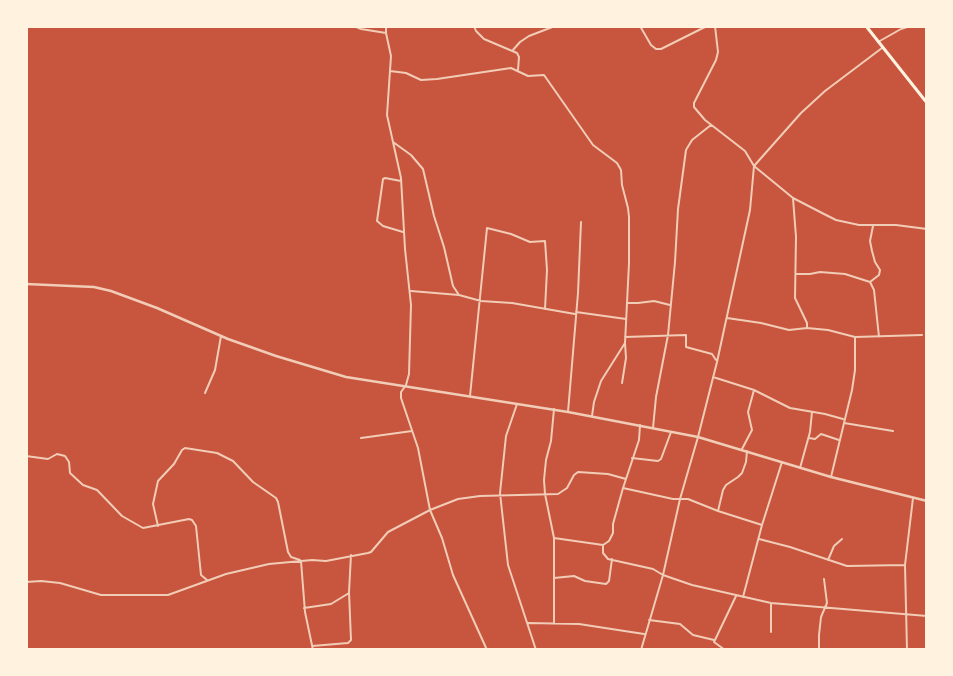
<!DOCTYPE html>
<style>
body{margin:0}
#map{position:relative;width:953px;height:676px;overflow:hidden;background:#c8553d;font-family:"Fira Sans",sans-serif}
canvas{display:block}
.frame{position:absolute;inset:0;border:28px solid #fff3e0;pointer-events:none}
</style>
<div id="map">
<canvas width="953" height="676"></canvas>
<div class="frame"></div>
</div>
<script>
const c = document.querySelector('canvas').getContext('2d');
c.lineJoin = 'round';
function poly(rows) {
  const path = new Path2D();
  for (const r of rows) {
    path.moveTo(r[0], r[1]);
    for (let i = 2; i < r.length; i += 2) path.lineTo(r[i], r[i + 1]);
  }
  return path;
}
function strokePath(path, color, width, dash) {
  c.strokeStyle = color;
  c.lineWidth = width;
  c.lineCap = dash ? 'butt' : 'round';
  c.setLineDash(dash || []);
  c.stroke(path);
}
const minor = poly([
 [354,26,361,29,386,33],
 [386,26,386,33,391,56,387,115,401,178,405,249,411,305,409,374,406,385,401,392,401,398,418,448,430,510,442,538,453,575,487,650],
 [474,26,476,31,484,39,517,53,519,57,518,70],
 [640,26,651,45,656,49,661,49,707,26],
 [715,26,718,52,716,60,694,103,694,107,705,120,745,151,754,166,793,198,824,214,836,220,859,225,896,225,927,229],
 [878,42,901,29,910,26],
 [513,50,520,42,529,36,555,26],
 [390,71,406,73,421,80,437,79,511,68,528,76,544,75,593,145,617,163,621,170,622,185,628,208,629,217,629,263,625,343,626,358,622,383],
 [393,142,411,155,423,169,434,216,444,247,453,286,459,295],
 [401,181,385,178,383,179,377,221,383,226,403,232],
 [793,198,796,237,795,298,807,323,807,328],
 [796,274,810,274,820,272,845,274,870,282,874,290,879,337],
 [870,282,879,275,880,270,875,262,872,251,870,241,873,226],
 [411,291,459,295,481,301,512,303,575,314],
 [628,303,638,303,654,301,670,305],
 [576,312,626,319],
 [727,318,761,323,789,330,807,328,828,330,855,337,922,335],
 [625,337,686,335,686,347,712,354,716,360],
 [713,377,754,390,790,408,825,414,843,419],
 [205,393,215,370,221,336],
 [470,396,487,228,511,234,530,242,545,241,547,270,545,309],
 [517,404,506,436,500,493,508,565,536,650],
 [568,412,578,293,581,222],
 [592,416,594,402,601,381,625,343],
 [844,423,893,431],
 [640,425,639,440,623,488,613,524,613,533,609,541,603,545,603,553,608,559,653,569,663,575,692,585,771,603,927,616],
 [653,428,656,397,668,335,675,262,678,209,686,150,692,140,711,125],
 [361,438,412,431],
 [809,438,815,439,821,434,839,440],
 [742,449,752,430,748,412,754,390],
 [26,456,48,459,57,454,65,456,69,462,70,473,83,485,97,490,122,516,143,528,189,519,192,520,196,526,201,575,207,580],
 [632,458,658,461,661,459,671,432],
 [800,468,810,432,812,412],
 [831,477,852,390,855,370,855,337],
 [623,488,673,499,688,499,718,511,762,525],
 [718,511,723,490,726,485,738,477,742,473,746,462,747,451],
 [158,526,153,504,158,481,174,464,182,450,185,448,217,453,233,461,253,482,276,498,278,502,288,552,291,557,300,560],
 [554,538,603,545],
 [759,539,790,547,847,566,905,565],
 [828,560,834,546,842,539],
 [301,561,305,612,313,650],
 [554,578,574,576,585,581,606,584,609,581,612,559],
 [26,582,41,581,60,583,101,595,168,595,226,574,269,564,312,560,326,561,368,553,371,552,388,532,430,510,458,499,480,496,558,494,567,488,574,475,578,472,608,474,626,479],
 [743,597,762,525,782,462],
 [304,608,331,604,349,593],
 [649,620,680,624,693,635,714,640],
 [528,623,579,624,644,634],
 [554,624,554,538,545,494,544,480,546,460,551,441,554,409],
 [771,632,771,603],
 [312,646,348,643,351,640,349,592,351,555],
 [641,650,663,575,680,499,698,437,717,362,750,210,754,166,801,113,825,91,882,48],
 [725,650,714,642,736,596],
 [819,650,819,635,821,617,827,603,824,579],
 [907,650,905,565,913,498]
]);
const tertiary = poly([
 [26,284,94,287,111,291,157,308,228,339,276,356,346,377,568,412,698,437,831,477,927,501]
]);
const primary = poly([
 [866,26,927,103]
]);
strokePath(minor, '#f1ccb7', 2);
strokePath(tertiary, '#f1ccb7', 2.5);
strokePath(primary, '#fff3e0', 3);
</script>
